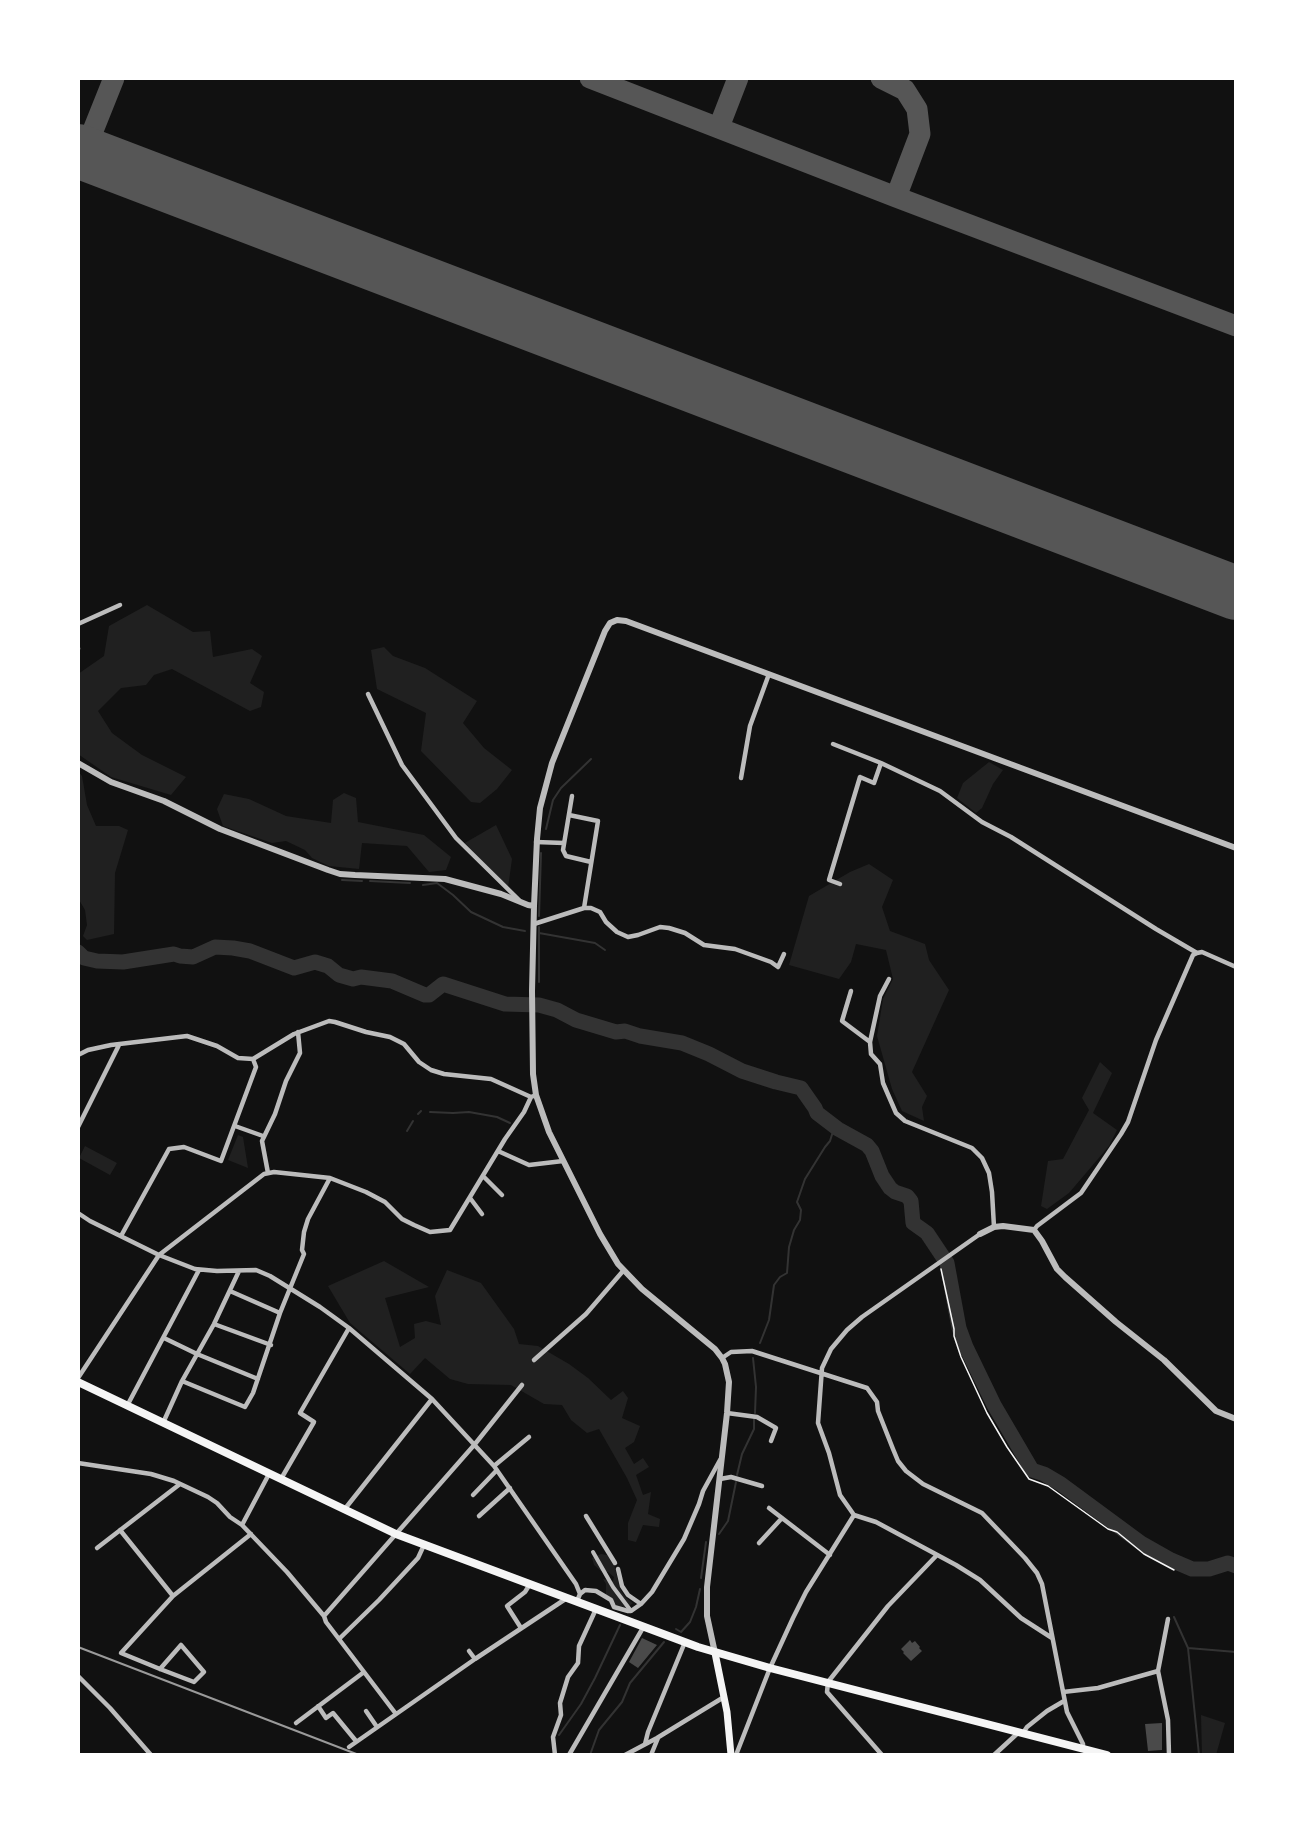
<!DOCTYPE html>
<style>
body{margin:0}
#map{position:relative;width:1314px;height:1833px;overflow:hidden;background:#111;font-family:"Exo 2",sans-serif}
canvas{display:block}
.frame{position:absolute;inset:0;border:80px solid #fff;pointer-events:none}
</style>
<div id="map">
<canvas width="1314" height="1833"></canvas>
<div class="frame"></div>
</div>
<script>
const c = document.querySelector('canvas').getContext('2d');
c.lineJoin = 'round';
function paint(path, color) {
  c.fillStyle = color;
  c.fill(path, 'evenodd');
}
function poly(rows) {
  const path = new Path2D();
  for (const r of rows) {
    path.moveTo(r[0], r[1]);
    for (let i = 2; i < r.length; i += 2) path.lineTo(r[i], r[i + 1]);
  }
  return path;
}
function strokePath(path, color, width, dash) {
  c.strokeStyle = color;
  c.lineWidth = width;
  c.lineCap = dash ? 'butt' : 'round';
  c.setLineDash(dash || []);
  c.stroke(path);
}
const green = poly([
 [147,605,193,632,210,631,213,657,252,649,262,656,250,683,264,692,261,707,250,711,172,669,154,675,146,685,121,688,98,711,112,733,142,755,186,777,171,795,111,777,78,754,78,674,104,656,109,626],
 [384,647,393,656,425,668,477,701,463,723,484,748,512,770,497,789,480,803,471,802,421,751,426,713,377,689,371,650],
 [989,762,1003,770,993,784,982,808,976,813,957,798,963,783],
 [78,771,82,776,87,805,96,826,119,826,128,830,115,873,114,934,87,940,83,936,87,925,85,910,78,898],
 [344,793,356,798,358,822,424,835,451,857,446,870,429,872,407,846,362,843,359,869,329,866,312,858,305,850,286,841,272,843,223,826,217,809,224,794,249,799,286,816,331,823,333,800],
 [496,825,512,859,508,888,463,844],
 [869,864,893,880,882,907,890,931,925,944,929,960,949,990,912,1072,927,1096,922,1107,924,1121,902,1111,892,1089,877,1036,883,999,893,979,886,950,856,944,851,962,839,979,789,965,809,896,850,872],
 [1100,1062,1112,1073,1093,1113,1117,1130,1109,1146,1069,1193,1047,1209,1041,1206,1048,1161,1063,1159,1089,1110,1082,1098],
 [238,1135,243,1137,248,1168,228,1160],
 [85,1146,117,1163,110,1175,79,1158],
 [384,1261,429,1287,385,1298,400,1347,415,1338,414,1324,426,1321,441,1325,435,1296,447,1270,481,1283,514,1329,519,1344,538,1346,569,1364,588,1378,611,1400,623,1391,628,1398,622,1418,640,1426,634,1442,625,1448,634,1464,643,1458,649,1467,636,1475,643,1495,651,1492,648,1514,660,1519,659,1527,643,1525,636,1542,628,1540,628,1523,637,1500,627,1478,599,1429,587,1433,571,1420,562,1405,544,1404,511,1385,468,1384,450,1379,425,1358,410,1374,350,1323,328,1286],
 [601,1554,607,1555,614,1564,620,1589,625,1597,633,1603,627,1608,616,1605,613,1599,606,1595,606,1584,603,1579,613,1581,614,1577,608,1572,601,1571,594,1565,592,1558],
 [1201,1715,1225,1723,1216,1755,1202,1755]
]);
const stream = poly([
 [546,829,553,800,561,788,591,759],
 [342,880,362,881],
 [370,881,410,883],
 [423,885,437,883,453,895,471,912,503,927,525,931],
 [539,916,541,853],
 [539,933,595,943,605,950],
 [539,982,539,927],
 [430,1112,453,1113,469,1112,497,1117,510,1123],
 [418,1114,421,1111],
 [407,1131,413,1121],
 [760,1343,769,1320,774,1285,780,1277,787,1273,789,1247,794,1230,800,1220,801,1210,797,1202,805,1179,825,1147,830,1141,835,1125],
 [753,1358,756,1387,755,1413],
 [737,1475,742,1454,754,1429,754,1419],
 [719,1534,728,1521,736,1482],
 [701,1578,706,1542],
 [1174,1617,1188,1648,1199,1755],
 [676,1629,681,1632,690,1622,696,1607,700,1589],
 [1188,1648,1236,1652],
 [559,1735,581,1704,595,1678,620,1625],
 [590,1755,599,1730,622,1702,630,1683,664,1642]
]);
const river = poly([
 [78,952,84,958,97,961,123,962,174,954,180,956,193,957,215,947,233,948,250,951,294,968,315,962,328,966,339,975,353,979,361,977,392,981,425,995,429,995,443,984,505,1004,539,1005,557,1010,576,1020,616,1032,625,1031,640,1036,682,1043,709,1054,742,1071,776,1082,801,1088,815,1108,817,1113,838,1129,867,1145,872,1151,882,1176,890,1188,895,1192,907,1196,911,1201,913,1223,927,1233,947,1263,959,1328,966,1347,994,1405,1032,1470,1044,1474,1061,1484,1141,1543,1171,1560,1192,1569,1209,1569,1228,1563,1236,1566]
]);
const taxiway = poly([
 [590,78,896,197,1236,326],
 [881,78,905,90,917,109,920,134,896,197],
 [719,127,738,78],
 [84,153,114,78]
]);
const runway = poly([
 [78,151,1236,593]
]);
const building = poly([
 [642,1638,657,1645,638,1668,629,1662],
 [910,1640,912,1643,915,1641,920,1647,919,1648,922,1651,911,1661,903,1653,904,1652,901,1649],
 [1162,1723,1162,1750,1148,1751,1145,1724]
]);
const path = poly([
 [941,1269,954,1329,954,1336,961,1357,987,1413,1007,1447,1029,1479,1048,1486,1108,1529,1117,1532,1144,1554,1174,1570]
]);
const pedestrian = poly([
 [593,1552,613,1587,631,1611]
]);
const minor = poly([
 [78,624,120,605],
 [78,648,78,649],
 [368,694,402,765,456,838,519,900],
 [833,744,881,763,940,791,982,822,1011,837,1156,929,1197,953],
 [741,778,750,726,769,674],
 [572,796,563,850,566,856,591,862],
 [569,815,598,821,584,908],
 [536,842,564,843],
 [840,884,829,880,860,777,874,783,881,763],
 [534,924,584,908,591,908,600,912,606,922,617,932,628,937,638,935,660,927,669,928,685,933,704,945,735,949,771,962,778,967,784,954],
 [889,979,880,996,870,1042,871,1054,880,1064,883,1083,896,1113,905,1121,972,1148,982,1158,989,1173,992,1192,994,1227],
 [851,991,842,1021,870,1042],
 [78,1055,88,1050,111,1045,187,1036,217,1046,238,1058,253,1059,294,1034,329,1021,335,1022,366,1032,390,1037,404,1044,419,1062,431,1070,444,1074,491,1079,531,1097],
 [235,1126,263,1136],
 [78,1127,119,1045],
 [498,1151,529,1165,563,1161],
 [268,1173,262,1141,275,1114,286,1081,300,1053,298,1032],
 [483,1176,502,1195],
 [470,1198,482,1214],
 [78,1213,90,1221,159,1255,195,1269,217,1271,256,1270,270,1276,320,1307,349,1328,432,1399,494,1466,576,1584,580,1594,577,1601],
 [1034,1230,1037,1226,1081,1193,1121,1134,1128,1122,1156,1040,1193,955,1197,953,1202,952,1236,967],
 [121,1236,169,1149,184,1147,221,1161,256,1067,253,1059],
 [230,1291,280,1313],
 [214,1324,271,1345],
 [164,1338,197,1354,258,1379],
 [722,1358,731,1352,752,1351,867,1388,877,1402,878,1411,893,1449,898,1461,906,1471,923,1484,982,1513,1025,1558,1037,1573,1042,1584,1067,1712,1083,1744,1083,1749],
 [534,1360,586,1314,623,1271],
 [78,1378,159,1255,264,1174,274,1172,330,1178,366,1192,385,1202,402,1219,414,1225,430,1232,450,1230,505,1139,524,1112,531,1097,536,1095],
 [182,1381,245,1407,253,1393,280,1313,304,1254,302,1250,304,1232,308,1219,330,1178],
 [127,1406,199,1270],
 [727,1413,757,1417,776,1428,771,1441],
 [163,1423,182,1381,214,1324,239,1271],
 [78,1463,151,1474,174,1481,208,1497,217,1503,230,1517,242,1525,287,1572,324,1616,326,1622,396,1714],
 [494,1466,529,1437],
 [281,1479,314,1422,300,1413,349,1328],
 [720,1479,731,1477,762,1486],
 [473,1495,497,1470],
 [769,1508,830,1555],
 [344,1510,432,1399],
 [854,1515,876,1522,956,1565,980,1580,1021,1618,1052,1638],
 [479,1516,510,1488],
 [586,1516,615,1563],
 [242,1525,269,1474],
 [120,1530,173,1596],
 [759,1543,782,1518],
 [97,1548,180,1484],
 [618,1569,622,1586,628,1595,641,1604],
 [580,1594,585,1590,596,1591,611,1600,614,1607,628,1611,631,1611,641,1604,652,1592,684,1539,699,1504,703,1491,720,1460],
 [324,1616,475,1444,522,1385],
 [1168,1619,1158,1671,1168,1720,1169,1755],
 [521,1628,507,1606,525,1592,530,1584],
 [339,1639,379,1600,418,1558,424,1545],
 [469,1651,475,1659],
 [160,1669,181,1645,204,1672,194,1682,160,1669,121,1653,173,1596,251,1534],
 [78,1676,110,1708,151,1755],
 [1063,1692,1098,1688,1158,1671],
 [318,1706,326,1718,333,1713,356,1741],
 [366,1711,377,1727],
 [296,1723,364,1672],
 [1023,1733,1027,1727,1047,1711,1064,1701],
 [645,1744,648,1732,685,1642],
 [349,1747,475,1659,567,1598],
 [555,1755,553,1737,561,1715,560,1703,568,1677,578,1663,579,1646,596,1609],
 [569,1755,644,1626],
 [625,1755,657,1738,724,1697],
 [651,1755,658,1738],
 [736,1755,770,1668,793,1618,806,1592,854,1515,840,1495,829,1453,818,1423,822,1368,831,1349,847,1330,862,1317,980,1234],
 [882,1755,827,1692,828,1682,888,1606,937,1555],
 [994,1755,1019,1732]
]);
const tertiary = poly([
 [78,763,111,782,164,801,220,829,328,870,340,874,355,875,445,879,501,894,528,905,534,906],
 [980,1234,994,1227,1003,1226,1034,1230,1042,1241,1057,1269,1065,1277,1116,1322,1164,1360,1216,1411,1236,1419],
 [715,1653,707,1616,707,1587,727,1413,729,1382,725,1364,722,1358,715,1349,642,1289,618,1264,600,1234,549,1132,536,1095,533,1074,532,991,534,906,537,839,540,808,552,763,605,631,610,623,617,620,626,621,1236,848]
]);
const secondary = poly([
 [715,1653,727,1712,731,1755]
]);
const primary = poly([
 [78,1382,396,1534,698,1647,770,1668,1107,1755]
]);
const rail = poly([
 [78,1647,359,1755]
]);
paint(green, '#202020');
strokePath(stream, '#333', 2);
strokePath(river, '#333', 15);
strokePath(taxiway, '#565656', 21);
strokePath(runway, '#565656', 54);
paint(building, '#4a4a4a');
strokePath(path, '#f5f5f5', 1.5);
strokePath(pedestrian, '#bcbcbc', 4);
strokePath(minor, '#bcbcbc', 4.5);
strokePath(tertiary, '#bcbcbc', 6);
strokePath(secondary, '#f5f5f5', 7);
strokePath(primary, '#f5f5f5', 8);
strokePath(rail, '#9a9a9a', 2);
</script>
